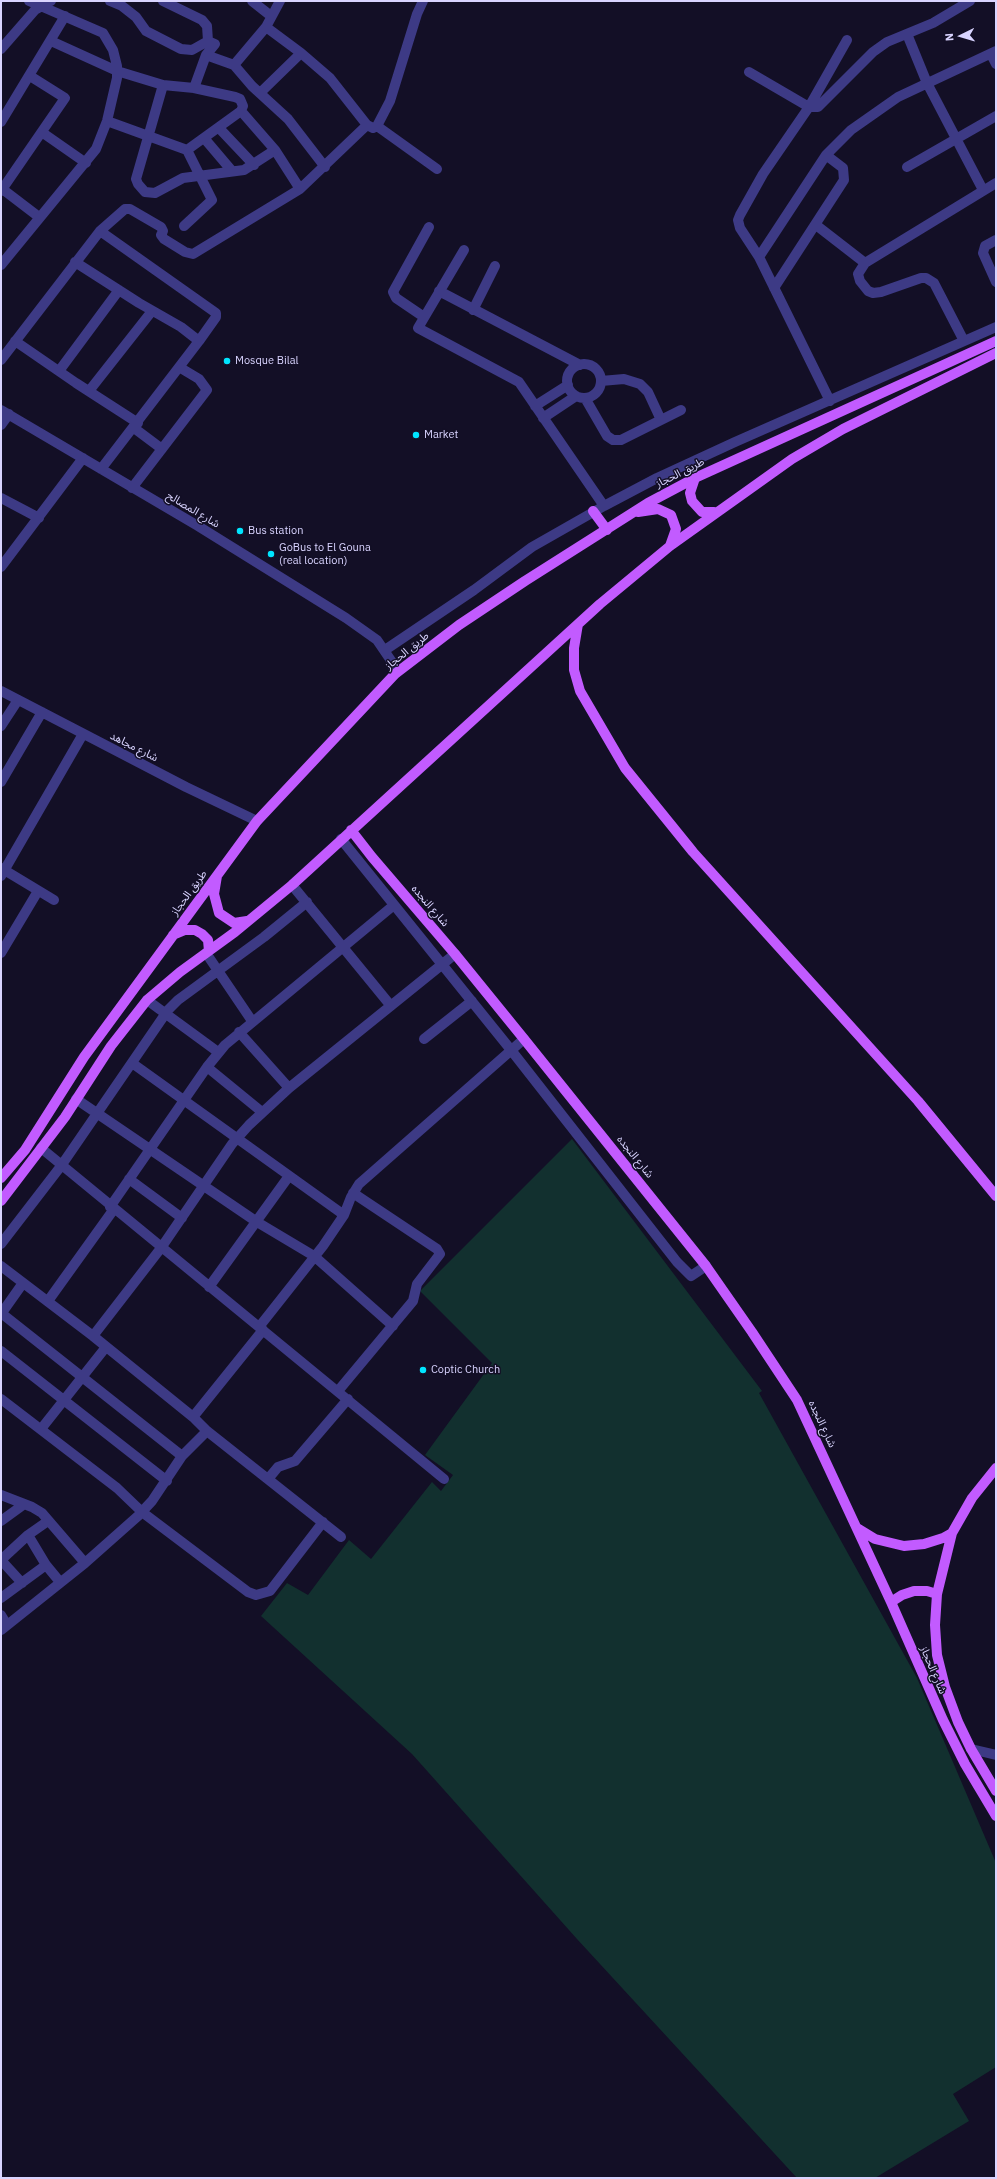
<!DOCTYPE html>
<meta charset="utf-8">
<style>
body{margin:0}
#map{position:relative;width:997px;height:2179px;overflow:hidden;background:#130f26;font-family:"IBM Plex Sans",sans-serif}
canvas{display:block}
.frame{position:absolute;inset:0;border:2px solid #d9d4ff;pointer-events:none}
.north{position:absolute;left:941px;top:16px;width:40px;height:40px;-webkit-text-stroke:3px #130f26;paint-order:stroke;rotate:265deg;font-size:11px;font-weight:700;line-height:16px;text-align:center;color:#d9d4ff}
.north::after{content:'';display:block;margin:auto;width:14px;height:18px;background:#d9d4ff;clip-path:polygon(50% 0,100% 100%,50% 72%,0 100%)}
</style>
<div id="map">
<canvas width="997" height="2179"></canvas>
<div class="frame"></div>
<div class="north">N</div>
</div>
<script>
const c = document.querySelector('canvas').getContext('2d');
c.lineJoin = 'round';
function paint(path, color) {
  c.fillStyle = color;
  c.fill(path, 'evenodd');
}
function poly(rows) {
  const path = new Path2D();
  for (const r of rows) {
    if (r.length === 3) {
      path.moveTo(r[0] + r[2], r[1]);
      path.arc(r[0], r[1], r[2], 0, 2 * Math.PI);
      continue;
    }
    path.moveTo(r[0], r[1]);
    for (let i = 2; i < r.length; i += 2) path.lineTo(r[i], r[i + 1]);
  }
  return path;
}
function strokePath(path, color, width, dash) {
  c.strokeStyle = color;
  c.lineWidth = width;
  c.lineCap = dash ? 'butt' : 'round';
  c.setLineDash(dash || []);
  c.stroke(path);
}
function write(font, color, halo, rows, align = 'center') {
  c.font = font + ' "IBM Plex Sans","Noto Sans Arabic",sans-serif';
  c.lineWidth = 3;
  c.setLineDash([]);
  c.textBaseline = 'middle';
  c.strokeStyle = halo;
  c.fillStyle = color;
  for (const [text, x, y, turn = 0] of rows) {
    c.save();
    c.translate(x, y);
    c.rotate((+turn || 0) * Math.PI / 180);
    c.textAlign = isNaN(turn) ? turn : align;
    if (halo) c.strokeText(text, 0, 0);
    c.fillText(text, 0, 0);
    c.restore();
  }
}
const green = poly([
 [572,1139,762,1391,759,1393,917,1678,996,1863,996,2067,953,2094,969,2121,875,2178,797,2178,577,1939,412,1754,261,1616,287,1583,308,1595,349,1540,371,1559,432,1482,441,1491,453,1475,425,1455,492,1363,420,1291]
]);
const minor = poly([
 [110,1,122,6,136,17,146,31,181,49,192,50,208,41,215,44,206,55,194,88],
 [163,1,202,20,207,26,208,41],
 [252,1,271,16],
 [266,27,301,53],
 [907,34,927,83,983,190],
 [51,41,117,71,163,85,194,88,235,97,240,99,243,106,241,111,187,150,107,121],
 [1,49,35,10,51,1],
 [991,54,996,64],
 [206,55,234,65,252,86,288,119,325,167],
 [234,65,266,27,280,1],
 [749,72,809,107,818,107,873,52,887,42,933,23,970,1],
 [163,85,136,179,138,184,145,192,155,193,183,178,244,170,275,150],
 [260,93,301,53,330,78,367,125,373,128,377,126,390,101,417,14,423,1],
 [241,111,275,150,300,189],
 [1,122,65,16],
 [377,126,437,169],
 [219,128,254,165],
 [43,133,86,163],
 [204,138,232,171],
 [907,167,996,116],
 [1,188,39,217],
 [1,191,65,98,30,76],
 [816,225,865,263,858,274,860,281,868,291,873,293,881,292,921,278,926,278,934,283,964,341],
 [184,226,212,200,187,150],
 [100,231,216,313,216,317,199,341],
 [996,240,985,246,983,253,996,282],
 [464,250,418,328,519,382,604,506],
 [759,257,740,228,738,220,740,215,763,174,809,107,847,40],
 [75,262,139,303,181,327,199,341,101,469],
 [865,263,996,183],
 [1,265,96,149,107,121,117,78,117,66,113,50,103,33,29,1],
 [774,288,844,180,843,168,826,155],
 [439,291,580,365],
 [473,310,495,266],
 [424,317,396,298,393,292,429,227],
 [15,341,76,383,138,423],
 [1,360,100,231,125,209,130,209,161,227,163,231,161,235,164,239,185,252,193,254,300,189,367,125],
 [584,381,17],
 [59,371,119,290],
 [601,381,624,379,640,384,648,392,661,420],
 [89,391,152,311],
 [585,398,607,436,613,440,621,440,681,410],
 [830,401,759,257,826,155,851,130,898,97,996,51],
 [535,406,568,385],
 [1,410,198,526,346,618,377,640,392,662,395,674],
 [543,418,576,396],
 [1,425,9,414],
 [134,428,162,449],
 [132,488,207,390,199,379,179,367],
 [1,498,39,518],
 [1,567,83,458],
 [385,650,474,590,532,547,604,506,657,478,735,442,996,327],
 [1,691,186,787,257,821],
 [1,726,18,700],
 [1,782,42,712],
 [341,839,511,1050,677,1262,691,1276,706,1266],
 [1,868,54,900],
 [1,876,83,734],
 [292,885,391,1006],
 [1,953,38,891],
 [206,953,252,1021],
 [147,1000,218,1052],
 [239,1032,289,1088],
 [424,1039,472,1001],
 [132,1063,344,1215],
 [207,1067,262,1112],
 [76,1099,257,1222,314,1256,393,1326],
 [41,1148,444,1479],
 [129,1179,182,1218],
 [110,1207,207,1067,225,1045,394,905],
 [1,1244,61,1166,168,1010,178,1000,264,937,307,902],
 [1,1266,93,1336,193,1417,207,1431,341,1537],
 [209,1287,289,1176],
 [48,1301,114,1209],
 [1,1313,182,1456],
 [1,1314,23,1283],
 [259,1327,323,1246,344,1215,351,1197,359,1184,524,1039],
 [93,1336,161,1248,232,1144,249,1125,289,1088,455,954],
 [1,1351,167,1481],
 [338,1391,413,1301,417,1284,440,1254,437,1249,353,1193],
 [1,1399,117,1488,142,1512,248,1592,256,1595,270,1591,323,1522],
 [193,1417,263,1330],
 [41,1429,106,1347],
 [268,1479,278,1467,295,1461,348,1399],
 [1,1495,32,1507,42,1513,85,1563],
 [1,1521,23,1505],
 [28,1535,46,1565,60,1582],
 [1,1560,28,1535,48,1521],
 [1,1560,22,1583],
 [1,1598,46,1565],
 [1,1615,7,1625],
 [1,1630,85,1563,138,1516,152,1501,182,1456,207,1431],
 [971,1749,996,1755]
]);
const major = poly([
 [695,478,690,493,692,501,702,512,714,512],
 [593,511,607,530],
 [638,512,658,509,671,515,676,529,670,546],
 [578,624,574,648,574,670,580,691,625,768,693,852,918,1101,996,1196],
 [351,830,372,857,455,954,524,1039,706,1266,752,1332,797,1400,891,1602,943,1720,965,1764,996,1816],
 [217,876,214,894,219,913,234,923,247,921],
 [173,935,185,930,195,930,202,934,208,940,209,951],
 [1,1178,25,1150,84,1057,257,821,395,674,459,625,525,581,648,503,695,478,996,341],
 [1,1201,65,1117,111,1046,147,1000,180,972,235,932,292,885,600,604,670,546,792,459,843,429,996,353],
 [857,1528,875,1539,904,1546,924,1544,943,1538,952,1533,972,1498,996,1468],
 [952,1533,937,1594,935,1625,937,1655,945,1687,958,1722,971,1749,996,1791],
 [891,1602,902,1595,914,1591,927,1591,937,1594]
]);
const markers = [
 [227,361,4,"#00e5ff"],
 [416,435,4,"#00e5ff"],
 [240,531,4,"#00e5ff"],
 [271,554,4,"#00e5ff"],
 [423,1370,4,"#00e5ff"]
];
const poiNames = [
 ["Mosque Bilal",235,361],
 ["Market",424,435],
 ["Bus station",248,531],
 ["GoBus to El Gouna",279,548],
 ["(real location)",279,561],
 ["Coptic Church",431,1370]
];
const streetNames = [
 ["طريق الحجاز",680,473,-27],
 ["شارع المصالح",193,510,31],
 ["طريق الحجاز",407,651,-39],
 ["شارع مجاهد",134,747,27],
 ["طريق الحجاز",189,893,-54],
 ["شارع النجده",430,906,49],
 ["شارع النجده",635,1157,51],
 ["شارع النجده",822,1424,65],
 ["شارع الحجاز",933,1670,67]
];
paint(green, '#12302f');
strokePath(minor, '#3d3a85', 10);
strokePath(major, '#c25bff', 10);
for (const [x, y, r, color] of markers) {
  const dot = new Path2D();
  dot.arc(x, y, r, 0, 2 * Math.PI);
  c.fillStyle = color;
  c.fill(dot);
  strokePath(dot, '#130f26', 1.5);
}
write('11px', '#d9d4ff', '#130f26', poiNames, 'left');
write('11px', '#d9d4ff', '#130f26', streetNames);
</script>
